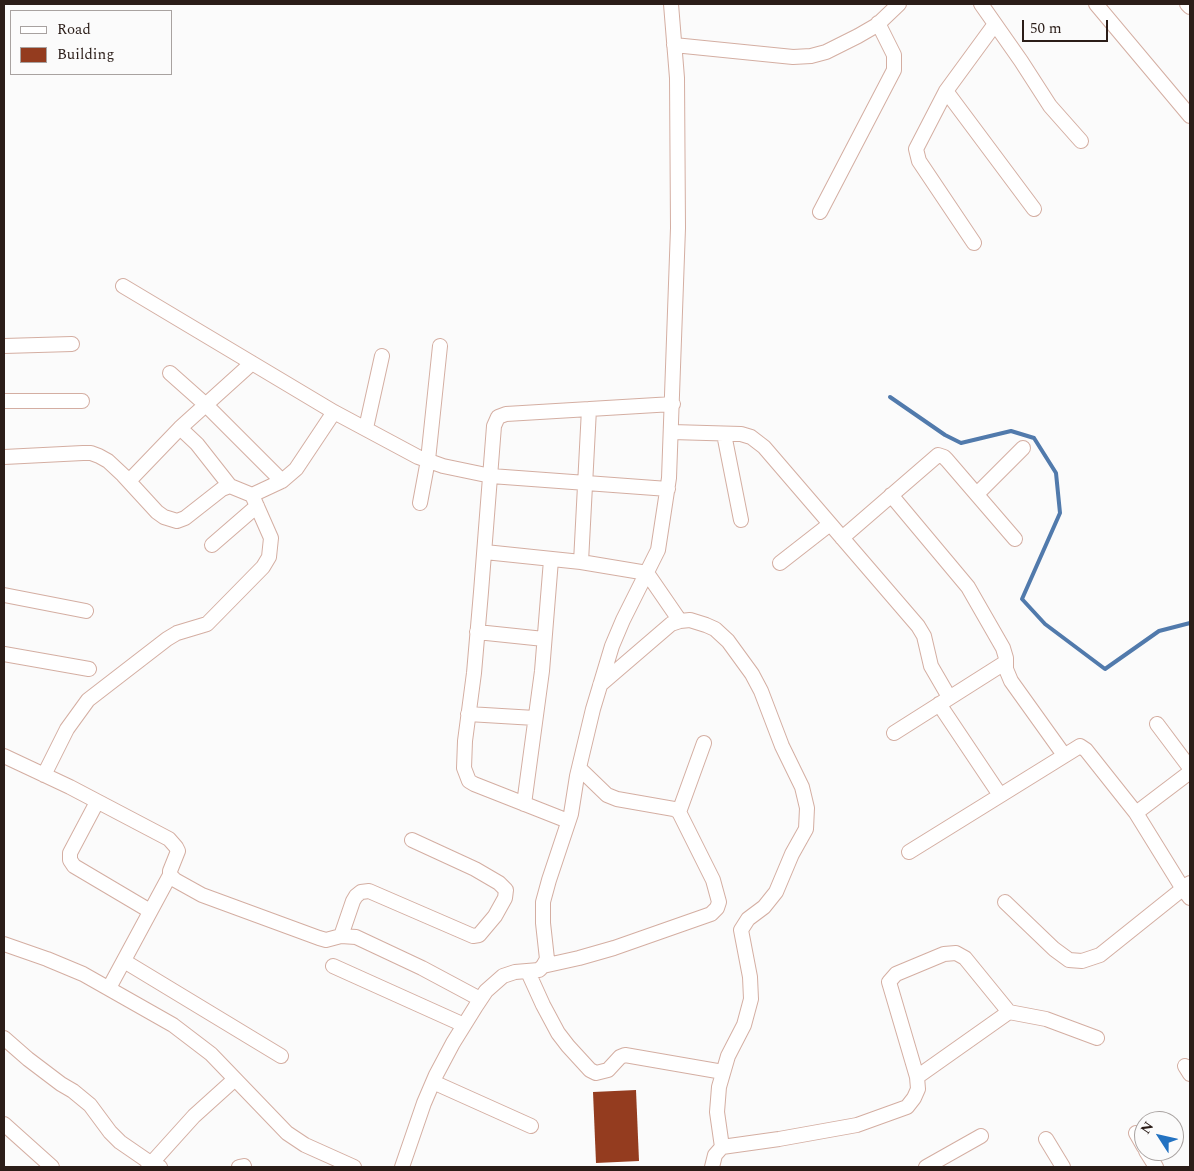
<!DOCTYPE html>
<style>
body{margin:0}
#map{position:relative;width:1194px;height:1171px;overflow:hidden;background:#fbfbfb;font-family:Spectral,serif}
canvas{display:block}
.frame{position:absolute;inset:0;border:5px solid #2b1d18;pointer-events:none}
.legend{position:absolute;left:10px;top:10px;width:162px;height:65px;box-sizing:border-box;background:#fbfbfb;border:1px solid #a8a2a0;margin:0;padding:6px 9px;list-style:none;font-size:15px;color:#2b1d18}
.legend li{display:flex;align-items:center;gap:10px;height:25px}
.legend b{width:25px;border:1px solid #a8a2a0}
.north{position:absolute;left:1134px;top:1111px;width:50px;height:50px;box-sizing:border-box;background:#fbfbfb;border:1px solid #a8a2a0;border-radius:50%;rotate:305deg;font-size:14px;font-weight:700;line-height:20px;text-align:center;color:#2b1d18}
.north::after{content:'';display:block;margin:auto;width:18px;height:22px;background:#2372c1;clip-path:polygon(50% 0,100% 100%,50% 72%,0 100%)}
.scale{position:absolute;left:1022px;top:20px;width:86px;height:22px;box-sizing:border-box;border:2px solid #2b1d18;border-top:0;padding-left:6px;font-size:15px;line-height:18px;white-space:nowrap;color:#2b1d18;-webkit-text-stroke:4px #fbfbfb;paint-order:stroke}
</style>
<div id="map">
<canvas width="1194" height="1171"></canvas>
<div class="frame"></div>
<ul class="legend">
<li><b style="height:6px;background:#fff"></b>Road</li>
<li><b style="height:14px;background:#943c1f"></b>Building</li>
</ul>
<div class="north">N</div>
<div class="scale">50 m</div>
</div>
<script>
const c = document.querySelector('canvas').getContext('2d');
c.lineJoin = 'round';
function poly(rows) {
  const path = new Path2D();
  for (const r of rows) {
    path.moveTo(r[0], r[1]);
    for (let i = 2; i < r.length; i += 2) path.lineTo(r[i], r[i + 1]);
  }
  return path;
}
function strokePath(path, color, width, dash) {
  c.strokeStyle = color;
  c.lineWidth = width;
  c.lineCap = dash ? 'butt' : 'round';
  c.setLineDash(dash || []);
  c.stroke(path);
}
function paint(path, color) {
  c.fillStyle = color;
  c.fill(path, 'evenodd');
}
const stream = poly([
 [890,397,945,435,961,443,1011,431,1034,438,1056,473,1060,513,1022,599,1045,624,1105,669,1159,631,1190,623]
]);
const building = poly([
 [636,1090,639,1161,596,1163,593,1092]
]);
const street = poly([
 [981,4,1021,61,1050,106,1081,141],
 [1096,4,1190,116],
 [1187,4,1190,7],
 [674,45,793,57,811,56,826,52,858,36,877,25,899,4],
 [946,91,1034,209],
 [820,212,894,70,894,55,878,23],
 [974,243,919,161,916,149,946,91,995,24],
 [123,286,334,412,418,457,443,466,491,476,668,489],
 [4,346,72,344],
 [170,373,206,405,282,481],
 [4,401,82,401],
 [180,428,197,444,230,486],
 [366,428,382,356],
 [672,432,741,434,751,437,764,447,918,626,924,636,931,666,949,697],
 [724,434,741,520],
 [4,457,83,453,91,453,99,456,108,461,123,475,157,512,164,517,177,521,185,518,222,489,230,486,252,495,282,481,296,469,334,412],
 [129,481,180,428,252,363],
 [977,494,1023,448],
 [891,495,968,587,1003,648,1006,658,1006,669,1011,681,1064,755],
 [420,503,428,460,440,346],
 [842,538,938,455,944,457,947,460,1015,539],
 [212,545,257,506],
 [485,552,581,562,647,573,680,621],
 [581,562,589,409],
 [780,563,830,524],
 [4,595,86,611],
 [477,632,544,639],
 [4,654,89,669],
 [600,685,671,624,680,621,690,620,706,625,715,629,728,641,752,674,761,691,782,746,802,787,807,808,806,829,792,854,776,892,764,907,748,919,741,930,750,977,751,999,744,1025,728,1056,719,1087,717,1112,722,1147],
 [939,704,1000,795],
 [468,714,535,718],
 [1157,724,1190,768],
 [894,733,1006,662],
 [4,756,70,787,169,839,176,847,178,851,170,871,170,875,175,880,202,895,319,938,326,940,341,936,356,937,422,968,480,999],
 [1190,772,1136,813,1183,889,1190,898],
 [44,775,67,729,88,700,167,639,177,633,207,624,263,567,269,557,271,538,252,495],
 [97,802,70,853,70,860,74,866,150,911],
 [524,804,542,671,551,560],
 [679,812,704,743],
 [568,821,474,784,469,781,464,768,465,741,474,673,481,592,494,426,498,417,506,414,673,404],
 [909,852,1080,746,1086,750,1136,813],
 [1005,902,1054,949,1069,960,1082,961,1100,955,1190,883],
 [341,936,353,901,356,896,361,892,369,891,473,936,479,935,495,916,505,898,506,890,499,883,475,869,412,840],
 [4,944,47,959,83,974,173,1025,211,1054,287,1133,305,1145,354,1167],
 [124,961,281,1056],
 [333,966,464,1025],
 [543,966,579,958,614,948,711,914,717,908,719,902,713,880,679,812,674,809,617,799,607,795,579,768],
 [528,972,543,1005,558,1033,568,1046,590,1070,596,1073,608,1070,620,1057,625,1055,723,1072],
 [109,988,170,875],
 [1009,1012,1046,1019,1097,1038],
 [4,1038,28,1059,61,1084,73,1091,90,1105,110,1132,120,1142,152,1164,160,1167],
 [1185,1066,1190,1074],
 [433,1082,531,1126],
 [4,1124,52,1167],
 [1136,1133,1144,1147],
 [1046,1139,1063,1167],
 [1146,1151,1156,1167],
 [148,1167,194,1116,235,1079],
 [239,1167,244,1166],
 [402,1167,424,1103,436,1075,453,1043,476,1006,486,991,503,976,515,972,539,970,543,966,547,959,543,923,543,902,549,880,571,814,577,776,593,709,612,646,623,620,658,550,669,478,678,228,677,78,671,4],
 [712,1167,715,1155,722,1147,779,1139,857,1125,907,1107,914,1098,918,1089,917,1077,889,982,896,974,944,954,956,953,965,958,1009,1012,917,1077],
 [926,1167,981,1136]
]);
strokePath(stream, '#517aac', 4);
paint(building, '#943c1f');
strokePath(street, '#d4aea2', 16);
strokePath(street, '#fff', 14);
</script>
